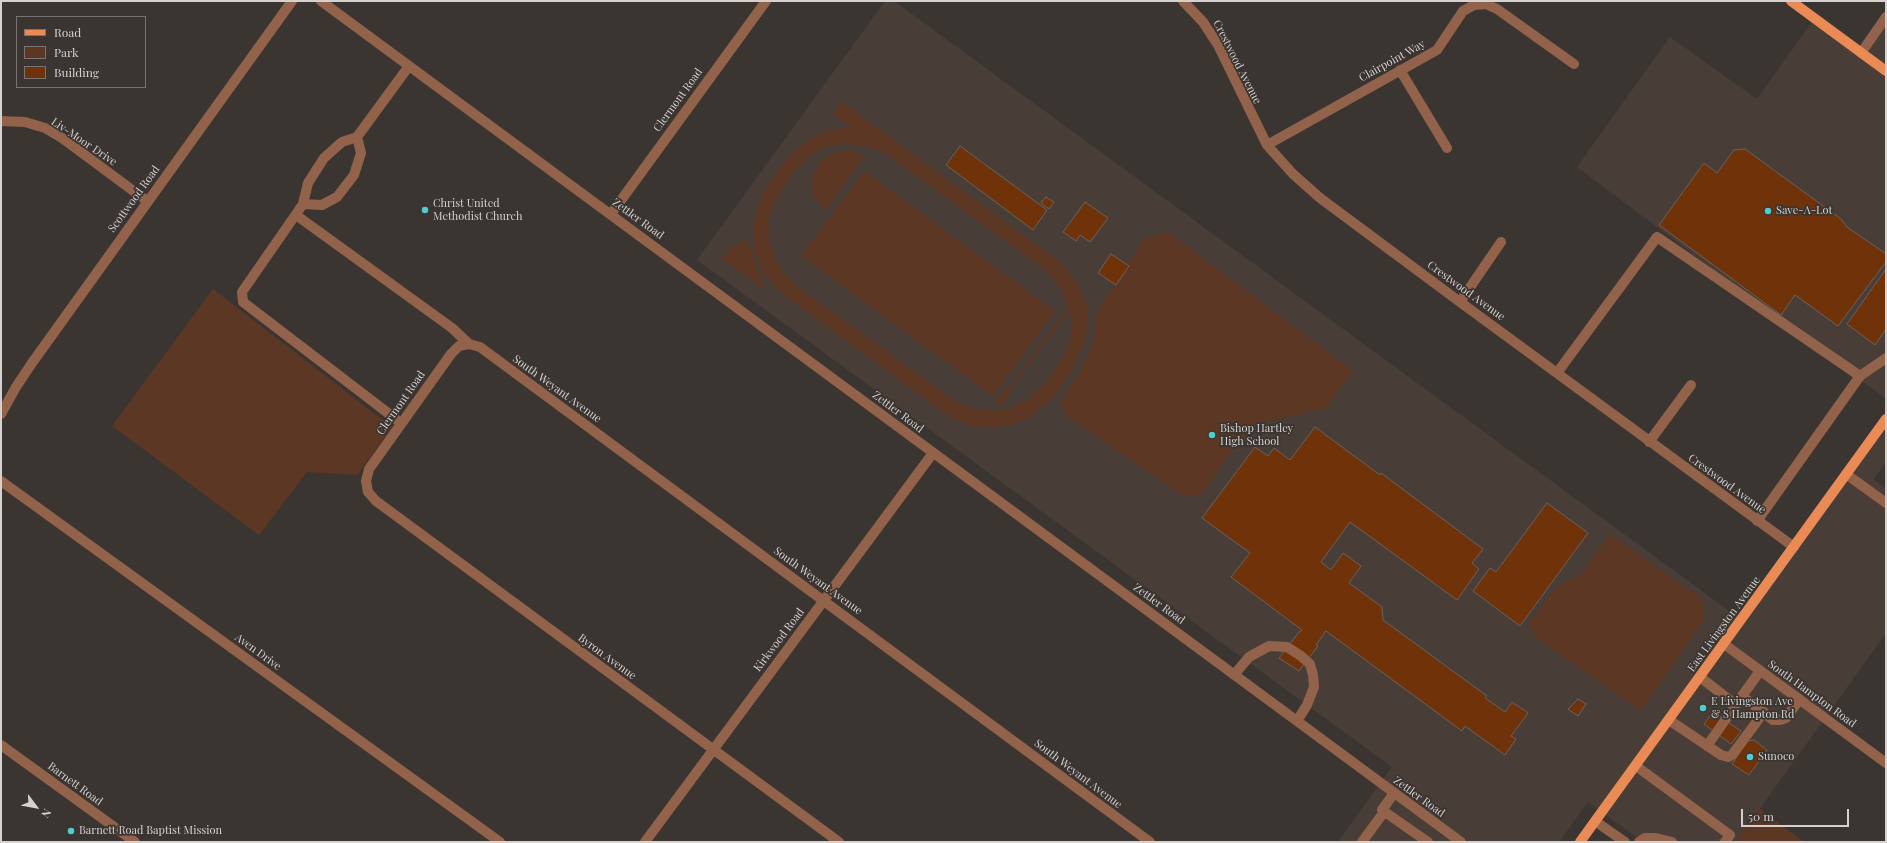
<!DOCTYPE html>
<style>
body{margin:0}
#map{position:relative;width:1887px;height:843px;overflow:hidden;background:#3b3532;font-family:"Playfair Display",serif}
canvas{display:block}
.frame{position:absolute;inset:0;border:2px solid #d5d1cf;pointer-events:none}
.legend{position:absolute;left:16px;top:16px;width:130px;height:72px;box-sizing:border-box;background:#3b3532;border:1px solid #797371;margin:0;padding:5px 7px;list-style:none;font-size:12px;color:#d5d1cf}
.legend li{display:flex;align-items:center;gap:8px;height:20px}
.legend b{width:20px;border:1px solid #797371}
.north{position:absolute;left:16px;top:787px;width:40px;height:40px;-webkit-text-stroke:3px #3b3532;paint-order:stroke;rotate:122deg;font-size:11px;font-weight:700;line-height:16px;text-align:center;color:#d5d1cf}
.north::after{content:'';display:block;margin:auto;width:14px;height:18px;background:#d5d1cf;clip-path:polygon(50% 0,100% 100%,50% 72%,0 100%)}
.scale{position:absolute;left:1741px;top:809px;width:108px;height:18px;box-sizing:border-box;border:2px solid #d5d1cf;border-top:0;padding-left:5px;font-size:12px;line-height:14px;white-space:nowrap;color:#d5d1cf;-webkit-text-stroke:3px #3b3532;paint-order:stroke}
</style>
<div id="map">
<canvas width="1887" height="843"></canvas>
<div class="frame"></div>
<ul class="legend">
<li><b style="height:5px;background:#ea8b56"></b>Road</li>
<li><b style="height:11px;background:#5c3723"></b>Park</li>
<li><b style="height:11px;background:#6f3209"></b>Building</li>
</ul>
<div class="north">N</div>
<div class="scale">50 m</div>
</div>
<script>
const ctx = document.querySelector('canvas').getContext('2d');
ctx.lineJoin = 'round';
function fillPath(path, color) {
  ctx.fillStyle = color;
  ctx.fill(path, 'evenodd');
}
function poly(rows) {
  const path = new Path2D();
  for (const r of rows) {
    path.moveTo(r[0], r[1]);
    for (let i = 2; i < r.length; i += 2) path.lineTo(r[i], r[i + 1]);
  }
  return path;
}
function stroke(path, color, width, dash) {
  ctx.strokeStyle = color;
  ctx.lineWidth = width;
  ctx.lineCap = dash ? 'butt' : 'round';
  ctx.setLineDash(dash || []);
  ctx.stroke(path);
}
function label(font, color, halo, rows, align = 'center') {
  ctx.font = font + ' "Playfair Display",serif';
  ctx.lineWidth = 3.5;
  ctx.setLineDash([]);
  ctx.textBaseline = 'middle';
  ctx.strokeStyle = halo;
  ctx.fillStyle = color;
  for (const [text, x, y, turn = 0] of rows) {
    ctx.save();
    ctx.translate(x, y);
    ctx.rotate((+turn || 0) * Math.PI / 180);
    ctx.textAlign = isNaN(turn) ? turn : align;
    if (halo) ctx.strokeText(text, 0, 0);
    ctx.fillText(text, 0, 0);
    ctx.restore();
  }
}
const built = poly([
 [885,1,894,1,1728,610,1743,617,1886,423,1886,463,1873,479,1886,489,1886,633,1736,842,1643,842,1588,802,1559,842,1338,842,1392,767,697,260],
 [1814,19,1864,54,1886,23,1886,399,1577,167,1670,37,1757,99]
]);
const green = poly([
 [842,102,1059,261,1073,276,1080,288,1087,309,1088,325,1083,346,1074,367,1058,391,1047,403,1028,418,1014,424,992,428,971,426,951,418,789,299,777,289,763,272,755,253,753,238,755,216,760,200,768,185,782,165,801,145,824,131,851,127,833,114],
 [842,144,867,146,885,153,1042,268,1054,279,1062,292,1068,306,1008,389,1006,387,995,402,1001,406,1012,391,1010,390,1069,310,1072,327,1071,336,1064,355,1050,377,1028,399,1012,408,992,411,972,408,955,401,798,287,783,272,774,257,769,237,768,220,776,200,792,174,810,156,825,147],
 [845,150,853,151,864,157,825,211,814,197,812,190,813,174,817,166,828,155],
 [864,171,1055,311,993,396,801,256],
 [1168,232,1353,371,1326,408,1258,424,1236,444,1202,494,1185,497,1065,415,1061,400,1081,370,1091,348,1095,330,1096,312,1131,260,1143,239],
 [747,240,761,278,765,284,760,288,755,282,721,258,731,247],
 [213,289,392,427,357,475,307,472,259,535,112,426],
 [1610,534,1702,599,1705,618,1641,711,1535,637,1529,623,1556,587,1581,574],
 [1759,808,1804,842,1736,842]
]);
const building = poly([
 [960,146,1047,210,1033,230,946,165,960,146],
 [1745,149,1841,219,1847,227,1886,254,1886,262,1838,326,1795,295,1781,315,1659,225,1704,163,1717,173,1734,150,1745,149],
 [1046,197,1054,202,1049,209,1041,203,1046,197],
 [1085,202,1108,218,1090,242,1080,235,1076,241,1063,232,1085,202],
 [1111,254,1129,266,1116,285,1098,273,1111,254],
 [1886,269,1886,329,1875,345,1847,324,1886,269],
 [1315,427,1380,475,1381,473,1483,549,1472,563,1479,569,1457,600,1350,522,1321,562,1331,570,1343,553,1361,566,1349,583,1382,607,1383,620,1487,696,1485,698,1505,712,1512,702,1528,713,1511,736,1516,739,1505,755,1465,726,1462,731,1326,631,1316,645,1318,646,1299,671,1279,658,1299,632,1300,632,1302,630,1231,577,1250,553,1202,518,1255,447,1268,456,1274,448,1290,460,1315,427],
 [1547,503,1588,533,1520,626,1473,591,1490,568,1496,572,1547,503],
 [1578,699,1586,704,1578,716,1568,709,1578,699],
 [1713,712,1741,731,1731,744,1704,724,1713,712],
 [1754,740,1767,750,1749,775,1732,764,1748,741,1754,740]
]);
const minor = poly([
 [321,1,1461,842],
 [1183,1,1203,22,1218,45,1267,145,1293,174,1320,198,1460,302,1794,547],
 [1861,53,1886,17],
 [1400,70,1447,148],
 [1,121,25,122,45,128,62,138,147,201],
 [357,137,361,153,354,175,337,197,322,205,303,204,308,183,324,158,342,142,357,137,409,66],
 [1267,145,1437,50,1463,11,1474,5,1486,4,1497,9,1574,64],
 [303,204,242,292,243,302,401,423],
 [611,214,766,1],
 [296,215,452,328,469,344],
 [1460,302,1501,242],
 [1557,373,1657,237,1860,376],
 [1,414,16,387,32,363,292,1],
 [1649,442,1691,385],
 [1846,474,1886,503],
 [1,481,500,842],
 [1757,521,1860,376,1886,358],
 [1724,644,1886,763],
 [1760,671,1742,696,1773,720,1780,720,1786,718,1799,700],
 [1234,675,1249,657,1269,646,1287,647,1301,656,1310,664,1313,675,1314,687,1307,705,1297,721],
 [1700,677,1736,705],
 [1669,720,1721,755,1728,757,1732,755,1764,712],
 [1,745,135,842],
 [1707,746,1742,696],
 [1636,766,1730,835,1725,842],
 [1394,793,1382,810,1428,842],
 [1595,821,1625,842],
 [645,842,933,453],
 [839,842,376,501,368,492,366,481,369,469,451,354,459,346,469,344,480,347,1150,842],
 [1362,842,1384,812],
 [1639,842,1645,838,1656,838,1672,842]
]);
const major = poly([
 [1791,1,1886,71],
 [1580,842,1886,419]
]);
const markers = [
 [425,210,4,"#51ccd1"],
 [1768,211,4,"#51ccd1"],
 [1212,435,4,"#51ccd1"],
 [1703,708,4,"#51ccd1"],
 [1750,757,4,"#51ccd1"],
 [71,831,4,"#51ccd1"]
];
const streetNames = [
 ["Clairpoint Way",1392,61,-29],
 ["Crestwood Avenue",1237,62,63],
 ["Clermont Road",678,100,-54],
 ["Liv-Moor Drive",84,142,34],
 ["Scottwood Road",134,199,-54],
 ["Zettler Road",638,219,36],
 ["Crestwood Avenue",1466,291,36],
 ["South Weyant Avenue",557,389,36],
 ["Clermont Road",401,403,-55],
 ["Zettler Road",898,412,37],
 ["Crestwood Avenue",1727,484,36],
 ["South Weyant Avenue",818,581,36],
 ["Zettler Road",1159,604,36],
 ["East Livingston Avenue",1724,624,-54],
 ["Kirkwood Road",779,640,-53],
 ["Aven Drive",258,652,36],
 ["Byron Avenue",607,657,36],
 ["South Hampton Road",1812,694,36],
 ["South Weyant Avenue",1078,774,37],
 ["Barnett Road",75,784,36],
 ["Zettler Road",1419,797,36]
];
const poiNames = [
 ["Christ United",433,204],
 ["Methodist Church",433,217],
 ["Save-A-Lot",1776,211],
 ["Bishop Hartley",1220,429],
 ["High School",1220,442],
 ["E Livingston Ave",1711,702],
 ["& S Hampton Rd",1711,715],
 ["Sunoco",1758,757],
 ["Barnett Road Baptist Mission",79,831]
];
fillPath(built, '#493d37');
fillPath(green, '#5c3723');
fillPath(building, '#6f3209');
stroke(building, '#69625f', 1);
stroke(minor, '#92634a', 10);
stroke(major, '#ea8b56', 10);
for (const [x, y, r, color] of markers) {
  const dot = new Path2D();
  dot.arc(x, y, r, 0, 2 * Math.PI);
  ctx.fillStyle = color;
  ctx.fill(dot);
  stroke(dot, '#3b3532', 1.5);
}
label('11px', '#d5d1cf', '#3b3532', streetNames);
label('11px', '#d5d1cf', '#3b3532', poiNames, 'left');
</script>
